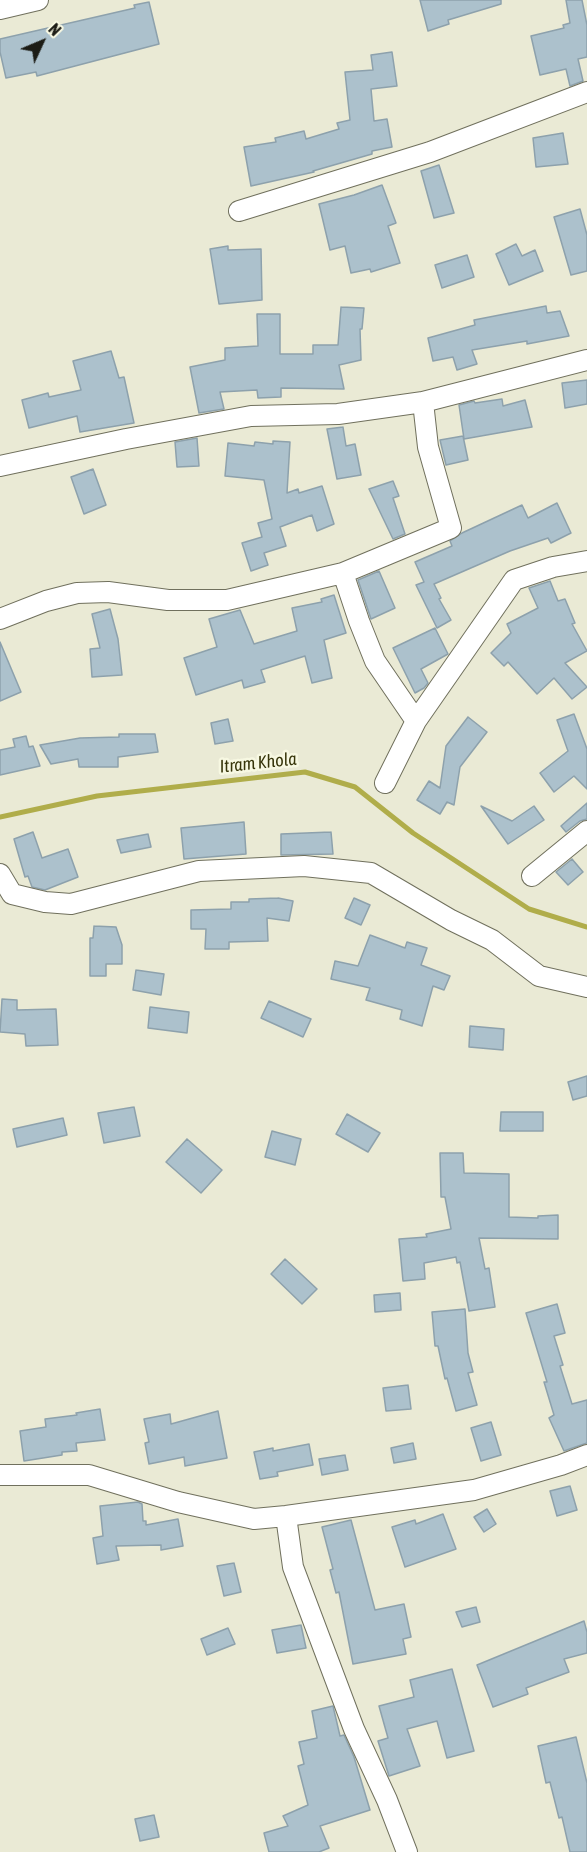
<!DOCTYPE html>
<style>
body{margin:0}
#map{position:relative;width:587px;height:1852px;overflow:hidden;background:#eaead5;font-family:"Asap Condensed",sans-serif}
canvas{display:block}
.north{position:absolute;left:12px;top:12px;width:60px;height:60px;-webkit-text-stroke:4px #f7f8e2;paint-order:stroke;rotate:46deg;font-size:16px;font-weight:700;line-height:24px;text-align:center;color:#1c1c15}
.north::after{content:'';display:block;margin:auto;width:21px;height:27px;background:#1c1c15;clip-path:polygon(50% 0,100% 100%,50% 72%,0 100%)}
</style>
<div id="map">
<canvas width="587" height="1852"></canvas>
<div class="north">N</div>
</div>
<script>
const ctx = document.querySelector('canvas').getContext('2d');
ctx.lineJoin = 'round';
function poly(rows) {
  const path = new Path2D();
  for (const r of rows) {
    path.moveTo(r[0], r[1]);
    for (let i = 2; i < r.length; i += 2) path.lineTo(r[i], r[i + 1]);
  }
  return path;
}
function stroke(path, color, width, dash) {
  ctx.strokeStyle = color;
  ctx.lineWidth = width;
  ctx.lineCap = dash ? 'butt' : 'round';
  ctx.setLineDash(dash || []);
  ctx.stroke(path);
}
function fillPath(path, color) {
  ctx.fillStyle = color;
  ctx.fill(path, 'evenodd');
}
function label(font, color, halo, rows, align = 'center') {
  ctx.font = font + ' "Asap Condensed",sans-serif';
  ctx.lineWidth = 5;
  ctx.setLineDash([]);
  ctx.textBaseline = 'middle';
  ctx.strokeStyle = halo;
  ctx.fillStyle = color;
  for (const [text, x, y, turn = 0] of rows) {
    ctx.save();
    ctx.translate(x, y);
    ctx.rotate((+turn || 0) * Math.PI / 180);
    ctx.textAlign = isNaN(turn) ? turn : align;
    if (halo) ctx.strokeText(text, 0, 0);
    ctx.fillText(text, 0, 0);
    ctx.restore();
  }
}
const stream = poly([
 [0,817,97,796,305,772,355,787,413,833,529,909,587,927]
]);
const building = poly([
 [420,0,501,0,501,4,448,20,449,24,428,31,420,0],
 [566,0,582,0,587,25,587,57,578,59,583,81,570,86,566,69,540,75,531,36,564,28,563,25,570,23,566,0],
 [149,2,159,44,37,76,36,72,6,78,0,52,0,39,135,8,134,5,149,2],
 [392,52,397,86,371,89,374,121,387,119,392,147,372,151,372,154,313,171,314,172,251,186,244,147,276,142,275,138,304,131,306,139,339,129,337,123,350,120,345,72,373,70,371,55,392,52],
 [563,133,568,164,536,167,533,138,563,133],
 [439,165,454,213,434,218,421,171,439,165],
 [382,185,396,223,388,226,400,263,371,272,370,269,351,273,345,246,330,250,319,204,354,195,382,185],
 [580,209,587,235,587,271,571,275,554,217,580,209],
 [516,244,522,256,535,250,543,271,509,285,496,254,516,244],
 [228,246,228,250,261,249,262,300,219,304,210,249,228,246],
 [467,255,474,277,442,288,435,265,467,255],
 [546,306,547,313,560,311,569,336,527,344,527,341,472,350,477,364,457,370,453,357,433,361,428,338,475,325,474,320,546,306],
 [341,307,364,308,362,329,360,329,361,360,339,365,344,389,281,388,281,397,258,398,257,390,220,392,224,409,199,413,190,367,225,360,225,348,258,346,257,314,280,314,280,354,313,354,313,345,338,345,341,307],
 [111,351,119,378,124,377,134,423,80,432,77,416,29,428,22,400,48,393,49,397,81,390,73,361,111,351],
 [587,380,587,404,565,408,562,383,587,380],
 [502,399,503,406,525,400,532,427,464,439,459,405,474,401,475,403,502,399],
 [343,427,346,446,355,444,361,475,337,479,327,429,343,427],
 [463,436,468,460,446,465,440,440,463,436],
 [197,438,199,466,177,467,175,442,197,438],
 [273,441,290,442,287,493,298,489,299,493,322,486,334,524,317,531,312,515,280,527,286,546,264,553,268,565,251,571,242,543,262,537,258,523,272,519,264,480,225,476,228,443,254,446,255,442,273,444,273,441],
 [93,469,106,505,84,514,71,477,93,469],
 [393,481,399,496,393,498,405,534,393,539,369,489,393,481],
 [557,503,571,533,551,543,548,538,510,551,434,584,441,598,439,599,451,620,437,628,416,585,424,582,415,562,452,546,450,541,462,533,522,505,528,518,557,503],
 [379,571,395,608,371,619,358,580,379,571],
 [550,581,558,601,565,599,575,623,572,624,587,651,565,663,587,687,572,699,554,678,537,694,508,662,504,666,491,653,511,633,507,624,538,608,529,588,550,581],
 [334,595,346,633,324,640,332,678,312,683,305,656,261,670,265,682,244,688,242,680,196,695,184,658,217,647,209,619,240,610,254,644,297,631,292,608,322,602,321,599,334,595],
 [110,609,118,639,122,675,92,677,90,649,100,648,92,614,110,609],
 [435,628,448,654,421,669,428,683,424,688,415,693,393,648,435,628],
 [0,642,21,692,0,701,0,642],
 [574,714,587,749,587,789,574,776,554,792,540,773,568,751,557,720,574,714],
 [468,717,487,732,460,767,454,805,447,802,440,814,417,800,429,781,440,788,446,746,468,717],
 [228,719,233,741,215,744,211,723,228,719],
 [119,734,155,734,158,752,118,757,118,767,79,767,78,759,51,764,40,745,80,738,119,737,119,734],
 [26,736,29,747,33,746,40,766,0,775,0,750,15,747,13,739,26,736],
 [587,803,587,819,580,821,566,832,561,826,587,803],
 [481,806,512,821,534,806,544,820,508,844,481,806],
 [244,822,246,854,184,859,181,828,244,822],
 [33,832,42,858,68,849,78,877,45,890,32,887,28,876,25,877,14,839,33,832],
 [331,832,333,854,281,855,281,834,331,832],
 [148,834,151,847,121,853,117,840,148,834],
 [572,859,583,872,568,885,556,872,572,859],
 [278,898,293,901,289,921,267,918,268,941,229,942,229,949,205,949,206,929,191,929,191,910,231,909,231,902,249,902,249,899,278,898],
 [354,898,370,905,361,925,345,918,354,898],
 [94,926,116,927,122,945,122,964,106,964,106,976,90,976,90,938,93,938,94,926],
 [370,935,405,948,407,942,427,948,421,965,450,976,444,990,433,986,422,1026,400,1019,402,1010,366,1000,370,988,331,979,335,961,358,966,370,935],
 [136,970,164,974,161,995,133,990,136,970],
 [2,999,17,1000,17,1010,56,1009,58,1045,26,1046,25,1034,0,1032,2,999],
 [269,1001,311,1019,303,1037,261,1018,269,1001],
 [150,1007,189,1012,187,1033,148,1028,150,1007],
 [470,1026,504,1029,503,1050,469,1047,470,1026],
 [587,1076,587,1096,573,1100,568,1082,587,1076],
 [134,1107,140,1136,104,1143,98,1113,134,1107],
 [501,1112,543,1112,543,1131,500,1131,501,1112],
 [347,1114,380,1133,368,1152,336,1134,347,1114],
 [63,1118,67,1135,17,1147,13,1129,63,1118],
 [272,1131,301,1139,295,1165,265,1157,272,1131],
 [187,1139,222,1170,201,1193,166,1162,187,1139],
 [440,1153,463,1153,464,1173,509,1174,509,1217,538,1218,538,1216,558,1215,558,1239,479,1238,485,1269,489,1268,495,1307,469,1311,460,1262,457,1263,456,1257,424,1263,425,1279,403,1281,399,1239,427,1237,426,1234,451,1229,445,1197,441,1197,440,1153],
 [285,1259,317,1289,302,1304,271,1274,285,1259],
 [400,1293,401,1310,375,1312,374,1295,400,1293],
 [557,1304,565,1333,554,1336,563,1365,560,1366,572,1404,587,1400,587,1443,564,1451,549,1418,554,1415,544,1382,547,1382,526,1313,557,1304],
 [465,1309,468,1353,473,1372,468,1373,477,1405,456,1411,447,1378,445,1379,438,1346,435,1346,432,1312,465,1309],
 [408,1385,411,1409,386,1411,383,1388,408,1385],
 [100,1409,105,1440,76,1443,77,1451,62,1452,62,1455,24,1461,20,1431,46,1427,45,1419,77,1415,76,1413,100,1409],
 [218,1411,227,1458,185,1466,184,1457,149,1464,145,1443,149,1442,144,1419,170,1414,171,1424,218,1411],
 [491,1422,501,1455,481,1461,471,1428,491,1422],
 [413,1443,416,1459,394,1463,391,1448,413,1443],
 [309,1444,313,1465,277,1472,278,1476,260,1479,254,1452,273,1448,273,1451,309,1444],
 [345,1455,348,1470,322,1475,319,1459,345,1455],
 [570,1486,577,1510,557,1516,550,1491,570,1486],
 [138,1502,142,1504,143,1521,146,1521,146,1525,178,1519,183,1546,161,1550,161,1545,116,1546,119,1560,97,1564,93,1538,103,1536,100,1506,138,1502],
 [487,1509,496,1524,484,1532,474,1517,487,1509],
 [443,1514,456,1549,405,1567,392,1527,415,1520,416,1524,443,1514],
 [351,1520,375,1610,404,1604,411,1637,403,1639,406,1654,353,1664,339,1592,336,1593,330,1570,333,1569,322,1527,351,1520],
 [234,1563,241,1592,224,1596,217,1566,234,1563],
 [476,1607,480,1622,462,1627,456,1612,476,1607],
 [584,1621,587,1632,587,1653,564,1659,569,1672,526,1688,528,1694,493,1707,477,1665,584,1621],
 [301,1625,306,1648,277,1653,272,1630,301,1625],
 [228,1628,235,1644,207,1655,201,1639,228,1628],
 [452,1669,474,1751,447,1758,437,1721,407,1729,420,1766,389,1776,378,1741,388,1738,379,1706,414,1697,410,1680,452,1669],
 [333,1706,340,1736,344,1735,354,1757,370,1810,320,1826,329,1848,319,1852,269,1852,264,1833,288,1826,283,1816,308,1805,298,1766,304,1764,299,1742,317,1738,312,1711,333,1706],
 [576,1737,587,1783,587,1852,570,1852,562,1817,559,1818,550,1782,546,1783,538,1746,576,1737],
 [154,1815,159,1837,140,1841,135,1819,154,1815]
]);
const minor = poly([
 [0,9,38,0],
 [239,211,430,152,587,92],
 [0,466,126,439,251,416,338,414,423,402,587,360],
 [343,573,359,621,375,661,416,721],
 [0,619,46,601,77,593,108,592,168,600,227,600,343,573,451,528,428,447,423,402],
 [385,783,416,721,514,580,553,567,587,561],
 [0,874,12,894,45,902,71,904,199,871,304,866,371,873,451,920,492,940,539,976,587,987],
 [532,876,587,831],
 [0,1475,89,1475,178,1502,254,1519,286,1516,474,1490,561,1465,587,1455],
 [286,1516,293,1567,354,1729,387,1800,407,1852]
]);
const waterNames = [
 ["Itram Khola",258,763,-6]
];
stroke(stream, '#b0ad4a', 5);
fillPath(building, '#acc1cc');
stroke(building, '#8da1ac', 1.5);
stroke(minor, '#70705d', 22);
stroke(minor, '#fff', 20);
label('italic 18px', '#363409', '#f7f8e2', waterNames);
</script>
